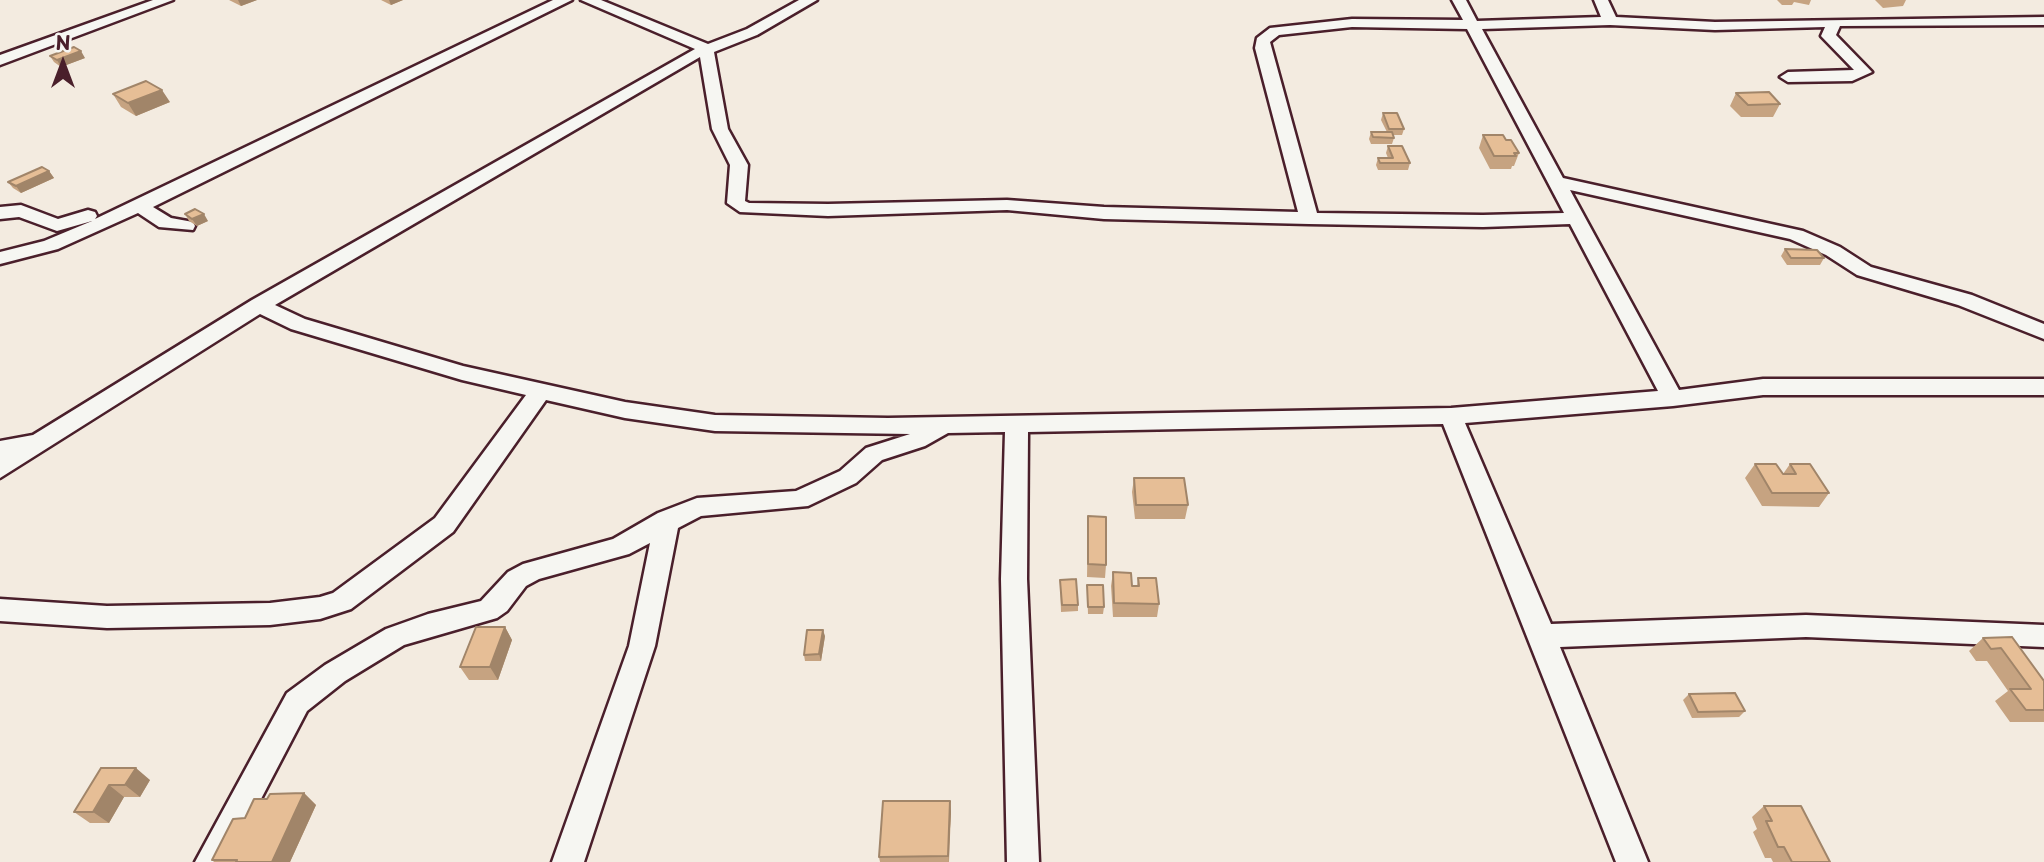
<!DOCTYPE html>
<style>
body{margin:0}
#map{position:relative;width:2044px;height:862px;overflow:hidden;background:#f3ebe0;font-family:"Playpen Sans",sans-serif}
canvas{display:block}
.north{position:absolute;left:28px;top:28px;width:70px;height:70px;-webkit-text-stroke:5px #f6f6f2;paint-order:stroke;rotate:0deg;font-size:19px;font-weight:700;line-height:28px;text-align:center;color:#4a1f2b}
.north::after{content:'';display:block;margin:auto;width:24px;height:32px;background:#4a1f2b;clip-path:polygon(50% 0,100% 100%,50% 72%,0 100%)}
</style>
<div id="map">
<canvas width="2044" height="862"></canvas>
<div class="north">N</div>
</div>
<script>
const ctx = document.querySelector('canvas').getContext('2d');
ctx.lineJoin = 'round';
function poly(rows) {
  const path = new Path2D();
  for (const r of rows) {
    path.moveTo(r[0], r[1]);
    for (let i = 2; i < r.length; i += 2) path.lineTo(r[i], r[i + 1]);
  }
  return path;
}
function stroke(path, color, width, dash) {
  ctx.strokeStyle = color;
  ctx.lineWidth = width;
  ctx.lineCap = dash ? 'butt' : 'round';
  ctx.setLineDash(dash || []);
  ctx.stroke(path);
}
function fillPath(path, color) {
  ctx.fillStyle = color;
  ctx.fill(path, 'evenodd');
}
const minor = poly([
 [153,0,173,0,0,65,0,55,153,0],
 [553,0,572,0,153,207,171,218,193,222,195,226,193,230,159,227,138,213,58,249,0,264,0,252,44,241,92,221,57,231,19,217,0,219,0,207,21,205,58,219,88,210,95,212,97,216,95,219,553,0],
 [581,0,601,0,708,44,747,29,799,0,817,0,757,35,714,52,728,129,748,165,745,201,749,203,828,204,1007,200,1104,207,1298,212,1255,48,1257,38,1270,28,1352,19,1463,20,1452,0,1466,0,1477,21,1601,17,1594,0,1608,0,1616,17,1715,22,2044,17,2044,25,1840,26,1836,35,1872,72,1852,81,1788,82,1780,77,1788,72,1854,70,1821,36,1825,27,1715,30,1610,25,1482,29,1563,178,1803,231,1840,247,1871,267,1972,295,2044,324,2044,339,1958,305,1857,275,1826,255,1790,239,1570,190,1679,390,1763,379,2044,379,2044,395,1763,395,1673,406,1465,423,1551,624,1806,615,2044,625,2044,647,1806,637,1560,647,1648,862,1616,862,1443,424,1028,432,1027,579,1039,862,1007,862,1001,579,1005,432,948,433,925,446,882,460,856,483,808,506,701,516,678,528,655,646,584,862,552,862,629,646,650,543,629,554,539,579,526,586,507,611,497,618,404,645,345,681,307,711,228,862,195,862,287,693,325,665,386,629,428,614,481,601,508,572,523,564,613,539,658,513,697,498,796,491,840,471,866,448,910,434,715,431,625,418,546,400,453,532,351,609,320,619,270,625,107,628,0,621,0,599,107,606,270,603,320,597,333,593,435,518,526,395,462,380,291,329,260,314,0,478,0,441,33,435,252,300,695,49,581,0],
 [1352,27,1467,29,1564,213,1483,215,1317,213,1270,42,1279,35,1352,27],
 [700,57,712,129,730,165,727,203,740,212,828,216,1007,210,1104,219,1309,224,1483,227,1570,224,1658,391,1451,408,888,418,715,415,625,402,463,366,305,319,275,305,700,57]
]);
const wall = poly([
 [229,0,257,0,241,6],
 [381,0,403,0,391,5],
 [1777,0,1811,0,1809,5,1794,2,1792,5,1782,5],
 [1875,0,1906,0,1903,6,1883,8],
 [50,56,85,58,61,67,54,62],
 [1736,93,1780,104,1773,117,1741,117,1730,106],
 [113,94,170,102,136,116,121,107],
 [1383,113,1404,129,1402,135,1393,135,1394,138,1392,144,1371,144,1369,139,1371,132,1387,132,1381,120],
 [1483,135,1506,140,1519,153,1514,166,1512,166,1511,169,1490,169,1479,148],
 [1388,146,1410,163,1408,170,1378,170,1376,165,1378,158,1388,158,1386,153],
 [49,171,54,178,21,193,13,188,8,182],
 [185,214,208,221,197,226,189,221],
 [1785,249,1824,258,1820,265,1787,265,1781,256],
 [1755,464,1783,474,1790,464,1829,493,1819,507,1762,506,1745,478],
 [1134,478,1188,505,1185,519,1135,519,1132,492],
 [1088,516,1106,565,1105,578,1087,577],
 [1113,572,1132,586,1137,586,1138,578,1159,604,1157,617,1113,617,1111,586],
 [1060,580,1078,605,1078,611,1061,612],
 [1087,585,1104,607,1103,614,1088,614],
 [505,627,512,640,498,680,469,680,460,667],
 [825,636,821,661,805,661,804,655],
 [2012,637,2044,681,2044,722,2010,722,1995,701,2008,691,1987,661,1976,661,1969,651,1983,638],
 [1689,694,1745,711,1739,717,1692,718,1683,700],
 [101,768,150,780,140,797,124,797,109,823,90,823,74,812],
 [304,793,316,805,290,862,214,862,212,860,245,818,267,799],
 [950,801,951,812,949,862,880,862,879,857],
 [1764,806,1830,862,1773,862,1771,858,1765,858,1753,832,1757,829,1752,817]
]);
const shadedWall = poly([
 [238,0,257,0,241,6],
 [389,0,403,0,391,5],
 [81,51,85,58,61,67,57,60],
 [162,90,170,102,136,116,128,103],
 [49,171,54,178,21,193,16,186],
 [204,214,208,221,197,226,192,219],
 [505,627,512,640,498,680,490,667],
 [823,630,825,636,821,661,819,654],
 [136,768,150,780,140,797,125,785],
 [109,785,124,797,109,823,93,812],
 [304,793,316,805,290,862,272,862],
 [950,801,951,812,948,862,948,856]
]);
const building = poly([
 [74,47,81,51,57,60,50,56,74,47],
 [146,81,162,90,128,103,113,94,146,81],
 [1769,92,1780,104,1748,105,1736,93,1769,92],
 [1383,113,1397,113,1404,129,1389,129,1383,113],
 [1371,132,1392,132,1394,138,1373,137,1371,132],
 [1483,135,1503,135,1506,140,1511,140,1519,153,1514,153,1516,156,1494,156,1483,135],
 [1388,146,1402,146,1410,163,1380,163,1378,158,1393,158,1388,146],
 [42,167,49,171,16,186,8,182,42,167],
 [195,209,204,214,192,219,185,214,195,209],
 [1785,249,1817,250,1824,258,1791,258,1785,249],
 [1755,464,1776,464,1783,474,1796,474,1790,464,1810,464,1829,493,1772,493,1755,464],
 [1134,478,1184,478,1188,505,1136,505,1134,478],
 [1088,516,1106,517,1106,565,1088,564,1088,516],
 [1113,572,1131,573,1132,586,1139,586,1138,578,1156,578,1159,604,1114,603,1113,572],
 [1076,579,1078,605,1062,605,1060,580,1076,579],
 [1087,585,1103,585,1104,607,1088,607,1087,585],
 [476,627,505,627,490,667,460,667,476,627],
 [807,630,823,630,819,654,804,655,807,630],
 [2012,637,2044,681,2044,710,2026,710,2010,689,2031,689,2001,648,1991,649,1983,638,2012,637],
 [1735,693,1745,711,1698,712,1689,694,1735,693],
 [101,768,136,768,125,785,109,785,93,812,74,812,101,768],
 [304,793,272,862,236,862,237,860,212,860,233,819,245,818,254,799,267,799,270,794,304,793],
 [883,801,950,801,948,856,879,857,883,801],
 [1764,806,1801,806,1830,862,1792,862,1784,847,1778,847,1766,821,1772,821,1764,806]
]);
stroke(minor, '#4a1f2b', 5);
fillPath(minor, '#f6f6f2');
fillPath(wall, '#c6a381');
fillPath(shadedWall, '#a18569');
fillPath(building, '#e6be96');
stroke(building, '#a18569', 2);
</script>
